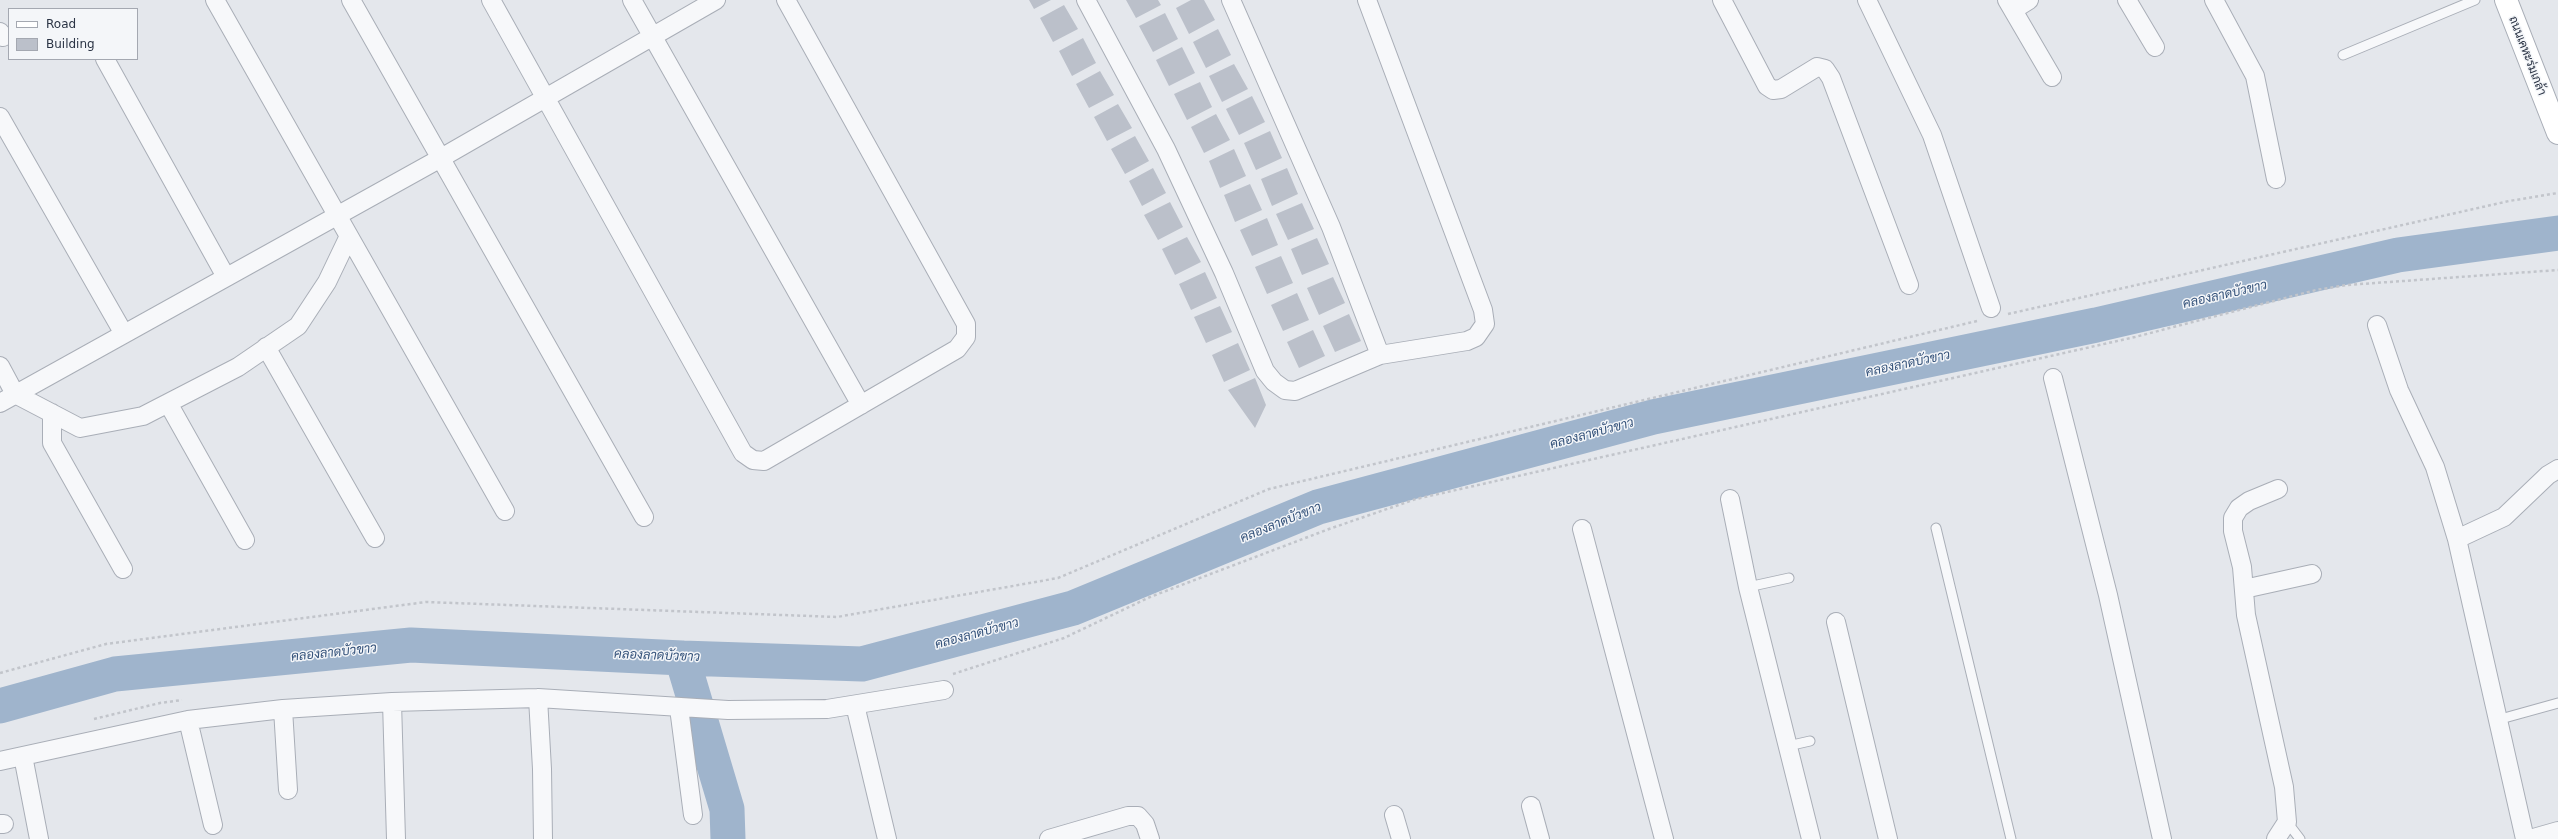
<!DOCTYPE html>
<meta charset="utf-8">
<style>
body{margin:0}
#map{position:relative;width:2558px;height:839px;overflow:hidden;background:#e4e7ec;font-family:"DejaVu Sans",sans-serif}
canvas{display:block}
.legend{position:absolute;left:8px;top:8px;width:130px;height:52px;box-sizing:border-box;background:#f4f6f9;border:1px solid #a4a8b1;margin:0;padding:5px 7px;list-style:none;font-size:12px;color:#2b3445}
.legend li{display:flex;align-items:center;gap:8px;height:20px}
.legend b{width:20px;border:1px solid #a4a8b1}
</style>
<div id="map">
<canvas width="2558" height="839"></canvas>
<ul class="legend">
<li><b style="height:5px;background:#fff"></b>Road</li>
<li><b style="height:11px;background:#bbc0ca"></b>Building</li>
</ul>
</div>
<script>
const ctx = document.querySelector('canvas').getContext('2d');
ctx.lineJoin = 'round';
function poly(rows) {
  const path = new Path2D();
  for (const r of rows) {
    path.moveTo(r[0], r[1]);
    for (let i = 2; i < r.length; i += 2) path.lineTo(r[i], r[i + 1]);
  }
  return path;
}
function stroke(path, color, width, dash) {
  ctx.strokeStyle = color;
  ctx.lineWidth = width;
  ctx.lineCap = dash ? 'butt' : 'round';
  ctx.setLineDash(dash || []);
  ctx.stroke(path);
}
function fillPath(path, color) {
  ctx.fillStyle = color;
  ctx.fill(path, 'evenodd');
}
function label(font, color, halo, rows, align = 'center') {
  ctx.font = font + ' "DejaVu Sans",Sarabun,sans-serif';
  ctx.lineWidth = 3;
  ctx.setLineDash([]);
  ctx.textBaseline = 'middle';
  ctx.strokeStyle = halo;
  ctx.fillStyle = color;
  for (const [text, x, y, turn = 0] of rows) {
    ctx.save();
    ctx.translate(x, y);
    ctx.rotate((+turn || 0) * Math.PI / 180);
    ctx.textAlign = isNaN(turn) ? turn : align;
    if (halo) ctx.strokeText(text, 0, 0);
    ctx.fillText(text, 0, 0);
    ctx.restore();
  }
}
const river = poly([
 [682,658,727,809,728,839],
 [0,706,115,674,411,645,682,658,862,664,1073,608,1318,507,1653,417,2096,325,2398,255,2558,233]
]);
const building = poly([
 [1029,0,1051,0,1034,9],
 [1126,0,1158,0,1161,5,1136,18],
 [1191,0,1204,0,1215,20,1189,34,1176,8],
 [1064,5,1078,29,1053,42,1040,18],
 [1165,13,1178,39,1153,52,1139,26],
 [1218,29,1231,55,1206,68,1193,42],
 [1083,38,1096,63,1072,76,1059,51],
 [1182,47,1195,73,1169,86,1156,60],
 [1234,64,1248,89,1222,102,1209,76],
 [1100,71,1114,95,1089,108,1076,84],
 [1200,82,1212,107,1187,120,1174,94],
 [1252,96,1265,122,1239,135,1226,109],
 [1118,104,1132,128,1107,141,1094,117],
 [1216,114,1230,140,1204,153,1191,127],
 [1270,131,1282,158,1256,170,1244,143],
 [1135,136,1149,161,1125,174,1111,149],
 [1234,149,1246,176,1220,188,1209,161],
 [1153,168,1166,193,1142,206,1129,181],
 [1287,168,1298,194,1272,206,1261,179],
 [1250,184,1262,210,1235,222,1224,195],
 [1170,202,1183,227,1158,240,1144,215],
 [1302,203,1314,229,1288,240,1276,214],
 [1267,218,1278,245,1252,256,1240,230],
 [1187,237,1201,262,1175,275,1162,249],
 [1317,238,1329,264,1302,275,1291,249],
 [1281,256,1293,283,1267,294,1255,267],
 [1205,272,1217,298,1191,310,1179,284],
 [1333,277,1345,303,1319,315,1307,288],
 [1297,293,1309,320,1283,331,1271,305],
 [1220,306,1232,332,1206,343,1194,317],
 [1349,314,1361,341,1335,352,1323,326],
 [1313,330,1325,356,1299,368,1287,342],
 [1238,343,1250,370,1224,382,1212,355],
 [1255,378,1266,405,1255,428,1228,390]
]);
const path = poly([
 [2008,314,2509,201,2558,193],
 [0,673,106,644,426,602,837,617,1058,578,1269,489,1977,321],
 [953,674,1064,638,1150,597,1329,529,1416,499,2135,337,2316,290,2347,285,2558,270],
 [94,719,160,703,182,700]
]);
const lane = poly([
 [2343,55,2475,0],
 [1936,528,2011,839],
 [1748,587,1789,578],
 [2497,720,2558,703],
 [1788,746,1810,741],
 [2287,822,2300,839]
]);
const street = poly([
 [215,0,505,511],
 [351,0,644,517],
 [491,0,743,453,753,460,764,461,957,349,966,337,966,324,786,0],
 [632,0,861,405],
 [1086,0,1166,149,1224,273,1265,371,1274,382,1285,390,1295,391,1380,355,1467,341,1476,337,1485,324,1483,310,1367,0],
 [1231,0,1331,227,1380,355],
 [1722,0,1767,86,1773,90,1781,89,1817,67,1825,69,1831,78,1909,285],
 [1867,0,1932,135,1991,308],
 [2007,0,2052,77],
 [2127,0,2155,47],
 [2214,0,2255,76,2276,179],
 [2013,10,2029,0],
 [0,32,3,37],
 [105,59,226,277],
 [0,117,124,334],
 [2377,325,2399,390,2435,467,2457,539,2525,839],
 [266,347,375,538],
 [0,366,15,394,80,428,143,416,238,367,298,326,327,282,349,236],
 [2053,378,2108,595,2162,839],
 [0,403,441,158,716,0],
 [168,403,245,540],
 [52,413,52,443,123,569],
 [1730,499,1748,587,1811,839],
 [1582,529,1664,839],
 [2457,539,2504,517,2548,475,2558,469],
 [2244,589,2312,574],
 [1836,622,1888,839],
 [538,698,542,769,543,839],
 [392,702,396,839],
 [855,705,887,839],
 [679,708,693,815],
 [283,709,288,790],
 [188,720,213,825],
 [23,756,39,839],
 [0,761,188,720,283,709,392,702,538,698,728,710,827,709,944,690],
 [1531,806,1540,839],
 [1394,815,1401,839],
 [0,824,4,824],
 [1049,839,1128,816,1138,816,1145,824,1150,839],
 [2276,839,2287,822,2284,787,2246,615,2242,567,2233,531,2233,518,2239,508,2249,501,2278,489],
 [2530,839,2558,831]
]);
const secondary = poly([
 [2506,0,2558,133]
]);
const streetNames = [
 ["ถนนเคหะร่มเกล้า",2527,56,69]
];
const waterNames = [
 ["คลองลาดบัวขาว",2225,295,-13],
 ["คลองลาดบัวขาว",1908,364,-12],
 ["คลองลาดบัวขาว",1592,434,-15],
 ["คลองลาดบัวขาว",1281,523,-22],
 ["คลองลาดบัวขาว",977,634,-15],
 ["คลองลาดบัวขาว",334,653,-6],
 ["คลองลาดบัวขาว",657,656,2]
];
stroke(river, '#9fb4cc', 35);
fillPath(building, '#bbc0ca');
stroke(lane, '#a9aeb7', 11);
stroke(street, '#a9aeb7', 20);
stroke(secondary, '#a9aeb7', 24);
stroke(path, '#c2c5cb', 2.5, [3, 3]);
stroke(lane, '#f7f8fa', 9);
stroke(street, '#f7f8fa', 18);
stroke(secondary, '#fff', 22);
label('12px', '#2b3445', '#f4f6f9', streetNames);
label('italic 13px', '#34527a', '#f4f6f9', waterNames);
</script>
